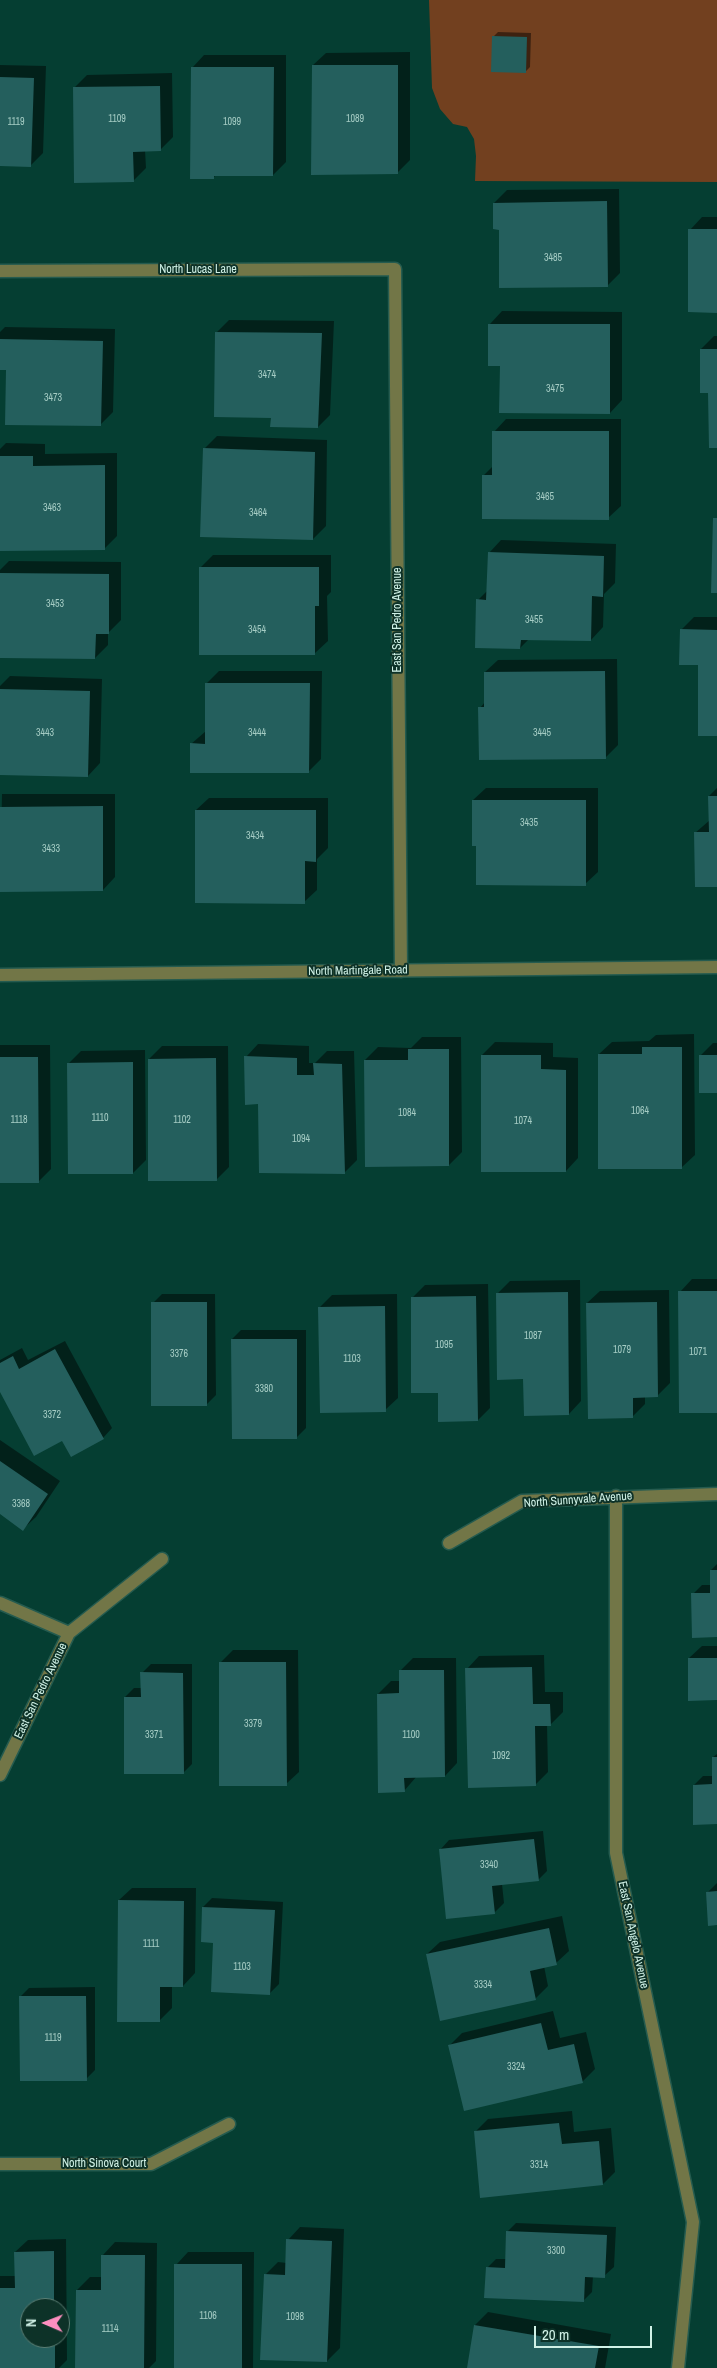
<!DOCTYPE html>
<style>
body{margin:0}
#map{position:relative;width:717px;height:2368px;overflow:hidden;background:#053e32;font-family:"Archivo Narrow",sans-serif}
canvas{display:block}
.north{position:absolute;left:20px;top:2298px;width:50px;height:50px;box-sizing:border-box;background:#0d3228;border:1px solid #5b7e74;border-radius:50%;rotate:271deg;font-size:14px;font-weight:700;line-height:20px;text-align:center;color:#d0f1e6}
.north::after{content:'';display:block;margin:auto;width:18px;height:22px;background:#fd8ebf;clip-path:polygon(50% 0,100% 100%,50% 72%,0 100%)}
.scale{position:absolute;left:534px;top:2326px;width:118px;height:22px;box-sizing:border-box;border:2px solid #d0f1e6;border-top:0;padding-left:6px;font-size:15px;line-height:18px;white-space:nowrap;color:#d0f1e6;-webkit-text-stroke:4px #0d3228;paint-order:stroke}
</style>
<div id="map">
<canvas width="717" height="2368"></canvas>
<div class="north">N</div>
<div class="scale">20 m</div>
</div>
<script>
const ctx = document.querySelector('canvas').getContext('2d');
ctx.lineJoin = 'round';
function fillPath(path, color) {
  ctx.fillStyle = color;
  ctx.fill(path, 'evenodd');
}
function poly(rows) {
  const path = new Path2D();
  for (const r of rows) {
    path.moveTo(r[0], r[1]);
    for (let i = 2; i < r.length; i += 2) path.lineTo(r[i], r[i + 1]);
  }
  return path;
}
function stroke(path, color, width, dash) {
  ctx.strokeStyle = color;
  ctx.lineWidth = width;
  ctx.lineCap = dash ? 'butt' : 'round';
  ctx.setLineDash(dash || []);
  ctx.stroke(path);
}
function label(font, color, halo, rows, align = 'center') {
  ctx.font = font + ' "Archivo Narrow",sans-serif';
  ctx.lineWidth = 4;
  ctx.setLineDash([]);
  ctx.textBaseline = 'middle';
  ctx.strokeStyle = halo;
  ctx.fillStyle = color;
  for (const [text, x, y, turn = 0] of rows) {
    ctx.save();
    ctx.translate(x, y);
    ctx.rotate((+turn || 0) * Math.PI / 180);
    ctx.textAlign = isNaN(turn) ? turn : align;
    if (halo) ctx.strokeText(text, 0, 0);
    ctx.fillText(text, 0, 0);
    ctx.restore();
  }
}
const green = poly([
 [429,0,717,0,717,182,475,181,476,156,474,139,467,127,453,124,440,109,432,88]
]);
const shadow = poly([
 [498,32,531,33,530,67,525,72,493,37],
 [410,52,410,160,397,173,313,65,326,53],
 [204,55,286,55,286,162,273,175,216,175,214,177,192,68],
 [0,65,46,66,43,153,30,166,0,165],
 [172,73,173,137,160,150,145,150,146,168,133,181,75,87,87,75],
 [619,189,620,273,607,286,500,228,494,203,507,190],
 [702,217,717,217,717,311,690,230],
 [502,311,622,312,622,400,610,413,501,365,490,324],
 [229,320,334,321,330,415,318,427,272,417,216,333],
 [5,327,115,329,113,412,100,425,7,369,0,369,0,332],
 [714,336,717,336,717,447,701,349],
 [506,419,621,419,621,506,608,518,483,476,493,466,494,432],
 [217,436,327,440,326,526,313,539,204,449],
 [6,443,45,444,45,454,117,453,117,536,105,548,0,549,0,449],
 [501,540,616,544,615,583,604,594,603,627,591,640,529,639,520,648,478,600,488,590,489,553],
 [213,555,331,555,331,592,327,596,328,641,315,653,200,568],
 [9,561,121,562,121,620,108,633,108,645,95,658,0,657,0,570],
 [694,617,717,617,717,735,700,663,681,630],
 [617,659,618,745,605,758,480,708,485,702,485,672,498,660],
 [219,671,322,671,321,759,308,772,191,744,206,731,206,684],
 [10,676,102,679,100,763,88,776,0,773,0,686],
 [486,788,598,788,598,872,585,884,477,845,473,800],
 [717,788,717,885,695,833,710,820,709,796],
 [2,794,115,794,115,877,103,890,0,890],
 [209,798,328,798,328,848,317,859,317,890,304,902,196,810],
 [694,1034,695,1155,682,1167,599,1054,612,1042,649,1041,656,1035],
 [422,1037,461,1037,462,1152,449,1165,365,1060,378,1047,411,1048],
 [495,1042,553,1043,553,1057,578,1058,578,1158,566,1171,482,1055],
 [713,1043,717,1043,717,1092,700,1056],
 [258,1044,309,1046,309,1063,315,1063,327,1051,354,1051,357,1160,344,1173,259,1103,246,1057],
 [0,1045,50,1045,51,1169,38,1182,0,1182],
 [162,1046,228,1046,229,1167,216,1180,149,1059],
 [145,1050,146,1160,133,1173,69,1063,81,1051],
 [692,1279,717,1279,717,1411,680,1292],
 [580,1280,581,1401,569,1414,525,1378,497,1294,510,1281],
 [488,1284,490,1408,478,1420,440,1392,412,1298,425,1285],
 [669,1290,670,1383,657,1396,645,1396,645,1404,632,1417,587,1303,600,1291],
 [162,1294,215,1294,216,1395,206,1405,153,1303],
 [397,1294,398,1398,385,1410,320,1307,332,1295],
 [241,1330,306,1330,306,1428,297,1437,232,1339],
 [65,1341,112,1428,103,1438,63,1439,0,1389,0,1360,22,1348,28,1360],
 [0,1440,60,1481,36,1517,23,1529,0,1513],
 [717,1564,717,1636,693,1594,702,1585,711,1585,711,1570],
 [702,1646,717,1646,717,1699,689,1658],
 [233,1650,298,1650,299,1772,286,1784,220,1663],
 [544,1655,545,1692,563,1692,563,1712,551,1724,547,1724,548,1772,535,1785,467,1669,479,1656],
 [413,1658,456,1658,457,1763,445,1776,417,1776,404,1791,378,1694,391,1681,400,1681,400,1671],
 [151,1664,192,1664,192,1764,183,1773,125,1697,134,1688,142,1688,142,1673],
 [717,1754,717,1823,694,1785,703,1776,713,1776,713,1757],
 [543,1831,547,1871,538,1880,502,1884,504,1903,495,1912,440,1850,449,1840],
 [717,1883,717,1923,707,1893],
 [132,1888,196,1888,195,1973,183,1986,172,1986,172,2008,159,2021,119,1900],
 [212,1898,283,1902,279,1984,270,1993,215,1941,203,1907],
 [562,1916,569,1951,556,1963,544,1966,548,1986,535,1999,427,1954,440,1942],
 [95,1987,95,2070,86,2079,20,1997,29,1988],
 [553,2011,560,2038,586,2032,595,2069,582,2082,449,2046,462,2033],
 [572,2111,574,2132,611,2128,615,2172,603,2184,475,2132,488,2119],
 [516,2223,616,2227,614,2267,604,2276,593,2276,592,2292,583,2301,487,2268,496,2259,506,2259,507,2232],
 [300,2227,344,2229,340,2348,327,2361,265,2275,278,2262,287,2263,288,2240],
 [66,2239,67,2360,59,2368,0,2368,0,2276,16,2276,15,2252,28,2240],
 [30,2308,60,2308,60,2338,30,2338],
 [115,2242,157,2243,156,2361,149,2368,77,2368,77,2290,90,2277,102,2277,103,2255],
 [188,2252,254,2252,253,2368,176,2368,176,2265],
 [488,2312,611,2334,605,2368,468,2368,475,2325]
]);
const building = poly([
 [492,36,527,37,526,73,491,72],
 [312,65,398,65,398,174,311,175],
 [191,67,274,67,273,176,214,176,214,179,190,179],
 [0,77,34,78,31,167,0,166],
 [160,86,161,151,133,152,134,182,74,183,73,87],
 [607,201,608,287,499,288,499,230,493,229,493,203],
 [688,229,717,229,717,313,688,312],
 [488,324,610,324,610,414,499,413,500,366,488,366],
 [215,332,322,333,318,428,270,427,271,418,214,417],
 [0,339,103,341,101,426,5,425,6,370,0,370],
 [700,349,717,349,717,448,709,448,708,393,700,393],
 [492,431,609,431,609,520,482,519,482,475,492,475],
 [203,448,315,452,313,540,200,537],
 [0,456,33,456,33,466,105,465,105,550,0,551],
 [713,518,717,518,717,593,711,593],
 [488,552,604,556,603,597,592,596,591,641,521,640,520,649,475,648,476,599,486,600],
 [199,567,319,567,319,606,315,606,315,655,199,655],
 [0,573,109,574,109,634,96,634,95,659,0,658],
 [680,629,717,630,717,736,698,736,698,665,679,665],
 [605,671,606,759,479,760,478,707,484,707,484,672],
 [205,683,310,683,309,773,190,773,190,743,205,744],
 [0,689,90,691,88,777,0,775],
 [708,796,717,796,717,887,695,887,694,832,709,832],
 [472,800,586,800,586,886,476,885,476,846,472,846],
 [103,806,103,891,0,892,0,807],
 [195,810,316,810,316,862,305,861,305,904,195,903],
 [642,1047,682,1047,682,1169,598,1169,598,1054,642,1054],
 [408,1049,449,1049,449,1166,365,1167,364,1060,408,1060],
 [481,1055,541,1055,541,1069,566,1070,566,1172,481,1172],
 [699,1055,717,1055,717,1093,699,1093],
 [244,1056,297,1058,297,1075,314,1075,313,1063,342,1064,345,1174,259,1173,258,1104,245,1105],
 [0,1057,38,1057,39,1183,0,1183],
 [216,1058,217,1181,148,1181,148,1059],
 [133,1062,133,1174,68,1174,67,1063],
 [678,1291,717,1291,717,1413,679,1413],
 [568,1292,569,1415,524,1416,523,1379,497,1380,496,1293],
 [476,1296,478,1421,438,1422,438,1393,411,1393,411,1297],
 [151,1302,207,1302,207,1406,151,1406],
 [657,1302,658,1397,633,1398,633,1418,588,1419,586,1303],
 [385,1306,386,1412,320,1413,318,1307],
 [231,1339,297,1339,297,1439,232,1439],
 [55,1349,104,1439,71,1457,62,1441,34,1456,0,1392,0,1363,13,1356,19,1369],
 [0,1461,48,1494,23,1531,0,1514],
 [710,1570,717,1570,717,1637,692,1638,691,1593,710,1593],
 [688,1658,717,1658,717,1700,688,1701],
 [219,1662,286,1662,287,1786,219,1786],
 [532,1667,533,1704,550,1704,551,1726,535,1726,536,1786,468,1788,465,1668],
 [399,1670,444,1670,445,1777,404,1778,405,1792,378,1793,377,1694,399,1693],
 [140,1672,183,1673,184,1774,124,1774,124,1697,141,1697],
 [712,1757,717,1757,717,1824,693,1825,693,1785,712,1784],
 [534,1839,539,1881,492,1886,495,1914,446,1919,439,1849],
 [717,1891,717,1925,708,1926,706,1892],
 [118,1900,184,1901,183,1987,160,1987,160,2022,117,2022],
 [202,1907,275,1910,270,1995,211,1992,213,1943,201,1942],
 [549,1928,557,1965,530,1971,536,2000,440,2021,426,1954],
 [19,1996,86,1996,87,2081,20,2081],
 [541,2023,548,2050,574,2044,583,2083,464,2111,448,2045],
 [559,2123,562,2144,599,2141,603,2185,480,2198,474,2131],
 [506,2231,607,2235,605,2278,585,2277,584,2302,484,2298,486,2267,505,2268],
 [286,2239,332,2241,327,2362,260,2360,264,2274,285,2275],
 [54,2251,54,2308,30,2308,30,2338,55,2338,55,2368,0,2368,0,2288,15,2288,14,2252],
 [101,2255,145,2255,144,2368,75,2368,76,2290,101,2290],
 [174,2264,242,2264,242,2368,174,2368],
 [474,2325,599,2346,595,2368,467,2368]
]);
const minor = poly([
 [0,271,395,269,401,971],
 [0,975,717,967],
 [616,1496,616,1853,693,2222,678,2368],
 [449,1543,522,1501,717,1494],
 [0,1603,69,1633],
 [0,1775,69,1633,162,1559],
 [0,2164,151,2164,229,2124]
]);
const numberNames = [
 ["1109",117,119],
 ["1089",355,119],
 ["1119",16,122],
 ["1099",232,122],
 ["3485",553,258],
 ["3474",267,375],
 ["3475",555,389],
 ["3473",53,398],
 ["3465",545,497],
 ["3463",52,508],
 ["3464",258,513],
 ["3453",55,604],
 ["3455",534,620],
 ["3454",257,630],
 ["3443",45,733],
 ["3444",257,733],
 ["3445",542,733],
 ["3435",529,823],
 ["3434",255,836],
 ["3433",51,849],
 ["1064",640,1111],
 ["1084",407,1113],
 ["1110",100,1118],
 ["1118",19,1120],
 ["1102",182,1120],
 ["1074",523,1121],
 ["1094",301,1139],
 ["1087",533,1336],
 ["1095",444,1345],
 ["1079",622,1350],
 ["1071",698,1352],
 ["3376",179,1354],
 ["1103",352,1359],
 ["3380",264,1389],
 ["3372",52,1415],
 ["3368",21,1504],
 ["3379",253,1724],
 ["3371",154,1735],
 ["1100",411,1735],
 ["1092",501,1756],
 ["3340",489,1865],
 ["1111",151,1944],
 ["1103",242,1967],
 ["3334",483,1985],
 ["1119",53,2038],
 ["3324",516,2067],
 ["3314",539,2165],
 ["3300",556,2251],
 ["1106",208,2316],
 ["1098",295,2317],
 ["1114",110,2329]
];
const streetNames = [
 ["North Lucas Lane",198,270],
 ["East San Pedro Avenue",398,620,-90],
 ["North Martingale Road",358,971,-1],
 ["North Sunnyvale Avenue",578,1500,-4],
 ["East San Pedro Avenue",41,1691,-64],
 ["East San Angelo Avenue",633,1935,78],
 ["North Sinova Court",104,2164]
];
fillPath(green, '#72401f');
fillPath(shadow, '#0007');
fillPath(building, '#245f5d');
stroke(minor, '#255b4f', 15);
stroke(minor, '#727647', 12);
label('10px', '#a5ccc4', null, numberNames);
label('12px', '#d0f1e6', '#0d3228', streetNames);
</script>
